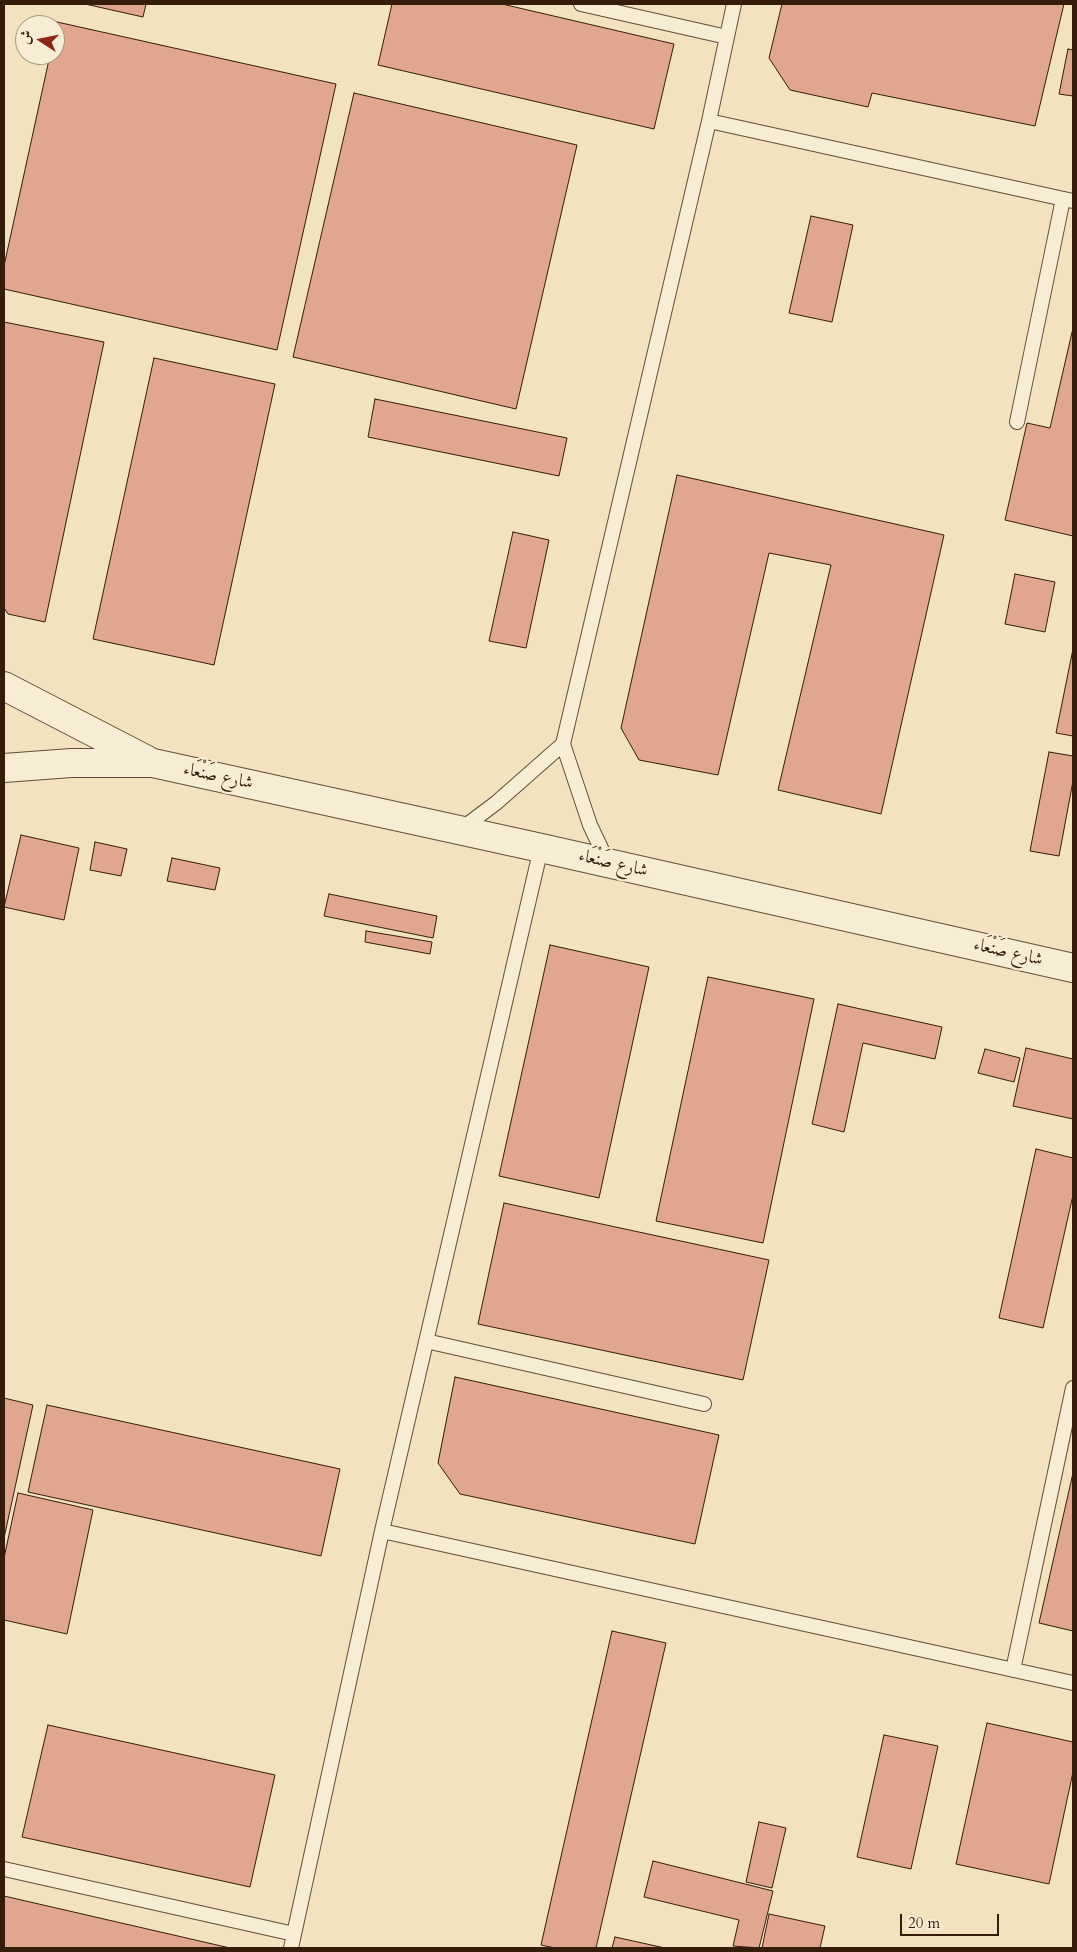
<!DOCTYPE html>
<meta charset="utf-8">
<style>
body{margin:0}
#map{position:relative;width:1077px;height:1952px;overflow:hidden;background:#f2e2bd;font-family:Cardo,Amiri,serif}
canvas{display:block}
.frame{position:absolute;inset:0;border:5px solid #351c0b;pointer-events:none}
.north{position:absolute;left:15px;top:15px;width:50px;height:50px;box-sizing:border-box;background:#f7ecd4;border:1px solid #a99984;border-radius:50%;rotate:281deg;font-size:14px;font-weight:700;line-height:20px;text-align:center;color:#351c0b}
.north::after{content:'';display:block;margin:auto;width:18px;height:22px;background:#8f2418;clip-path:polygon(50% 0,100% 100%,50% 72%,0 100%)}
.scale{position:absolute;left:900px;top:1914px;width:99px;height:22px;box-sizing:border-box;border:2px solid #351c0b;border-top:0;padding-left:6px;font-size:15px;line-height:18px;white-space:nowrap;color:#351c0b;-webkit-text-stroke:4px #f7ecd4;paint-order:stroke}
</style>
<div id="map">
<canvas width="1077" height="1952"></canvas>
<div class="frame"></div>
<div class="north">ش</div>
<div class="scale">20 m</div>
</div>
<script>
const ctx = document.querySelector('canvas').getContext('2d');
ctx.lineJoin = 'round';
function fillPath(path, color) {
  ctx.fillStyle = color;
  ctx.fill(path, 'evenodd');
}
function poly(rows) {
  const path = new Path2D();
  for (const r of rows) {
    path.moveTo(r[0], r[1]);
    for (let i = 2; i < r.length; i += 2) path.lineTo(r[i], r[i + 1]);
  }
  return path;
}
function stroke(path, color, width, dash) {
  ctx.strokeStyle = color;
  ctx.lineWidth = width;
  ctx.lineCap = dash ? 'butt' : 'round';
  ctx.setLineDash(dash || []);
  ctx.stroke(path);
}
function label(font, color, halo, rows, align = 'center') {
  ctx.font = font + ' Cardo,Amiri,serif';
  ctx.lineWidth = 4.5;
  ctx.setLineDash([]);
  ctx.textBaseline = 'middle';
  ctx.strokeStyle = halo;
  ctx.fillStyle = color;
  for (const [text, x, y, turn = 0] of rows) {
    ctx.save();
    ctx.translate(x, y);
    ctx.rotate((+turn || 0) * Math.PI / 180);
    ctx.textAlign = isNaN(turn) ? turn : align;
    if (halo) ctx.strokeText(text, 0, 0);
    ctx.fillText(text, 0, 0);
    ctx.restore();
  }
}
const building = poly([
 [85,4,146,4,143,17,85,4],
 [392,4,502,4,674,44,654,129,378,65,392,4],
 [782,4,1064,4,1035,126,872,93,868,107,790,90,769,58,782,4],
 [57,22,336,84,277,350,4,289,4,266,50,55,55,55,57,22],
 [1068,49,1073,50,1073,96,1059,94,1068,49],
 [354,93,577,145,516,409,293,357,354,93],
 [811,216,853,225,832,322,789,313,811,216],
 [4,322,104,342,45,622,8,614,4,608,4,322],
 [1073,328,1073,536,1005,520,1027,423,1050,428,1073,328],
 [154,358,275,384,214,665,93,639,154,358],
 [375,399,567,438,559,476,368,437,375,399],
 [677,475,944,535,881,814,778,790,831,565,769,553,718,775,639,760,621,728,677,475],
 [513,532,549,540,526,648,489,641,513,532],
 [1015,574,1055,582,1045,632,1005,624,1015,574],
 [1073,649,1073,736,1056,733,1073,649],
 [1049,752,1073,756,1073,781,1059,856,1030,851,1049,752],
 [21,835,79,848,64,920,4,907,21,835],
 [95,842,127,849,121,876,90,870,95,842],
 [172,858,220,868,215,890,167,881,172,858],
 [329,894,437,916,433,938,324,916,329,894],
 [366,931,432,942,430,954,365,942,366,931],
 [550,945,649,967,599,1198,499,1176,550,945],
 [708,977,814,999,763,1243,656,1221,708,977],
 [838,1004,942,1027,935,1059,863,1043,844,1132,812,1124,838,1004],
 [1026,1048,1073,1059,1073,1119,1013,1106,1026,1048],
 [985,1049,1020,1058,1014,1082,978,1073,985,1049],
 [1036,1149,1073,1158,1073,1195,1043,1328,999,1318,1036,1149],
 [504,1203,769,1260,743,1380,478,1324,504,1203],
 [455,1377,719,1435,695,1544,460,1494,438,1463,455,1377],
 [4,1398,33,1405,4,1538,4,1398],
 [47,1405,340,1469,321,1556,28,1492,47,1405],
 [1073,1473,1073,1631,1039,1623,1073,1473],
 [18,1493,93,1510,67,1634,4,1620,4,1558,18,1493],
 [612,1631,666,1643,596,1948,555,1948,541,1945,612,1631],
 [987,1723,1073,1742,1073,1772,1049,1884,956,1864,987,1723],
 [48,1725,275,1775,250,1887,22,1837,48,1725],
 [884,1735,938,1746,911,1869,857,1857,884,1735],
 [759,1822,786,1828,772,1888,746,1882,759,1822],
 [653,1861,773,1891,759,1948,733,1946,739,1920,644,1897,653,1861],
 [4,1896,230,1948,4,1948,4,1896],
 [769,1914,825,1926,820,1948,762,1948,769,1914],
 [615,1937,665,1948,612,1948,615,1937]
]);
const service = poly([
 [581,4,727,37],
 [709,121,1073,201],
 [1017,422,1063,199],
 [460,830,496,803,563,744],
 [608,863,590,825,563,744,709,121,734,4],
 [426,1341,704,1404],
 [382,1531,1073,1683],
 [1013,1670,1073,1388],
 [4,1869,294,1934],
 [291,1948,382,1531,541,848]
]);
const tertiary = poly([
 [4,686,147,760],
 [4,768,71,763,153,763,541,848,1073,968]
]);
const streetNames = [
 ["شارع صَنْعَاء",218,777,12],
 ["شارع صَنْعَاء",613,864,13],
 ["شارع صَنْعَاء",1008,953,13]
];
fillPath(building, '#e0a68e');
stroke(building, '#351c0b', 1);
stroke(service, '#644e38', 16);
stroke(tertiary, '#644e38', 30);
stroke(service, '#f7ecd4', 14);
stroke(tertiary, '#f7ecd4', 28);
label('18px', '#351c0b', '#f7ecd4', streetNames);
</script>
